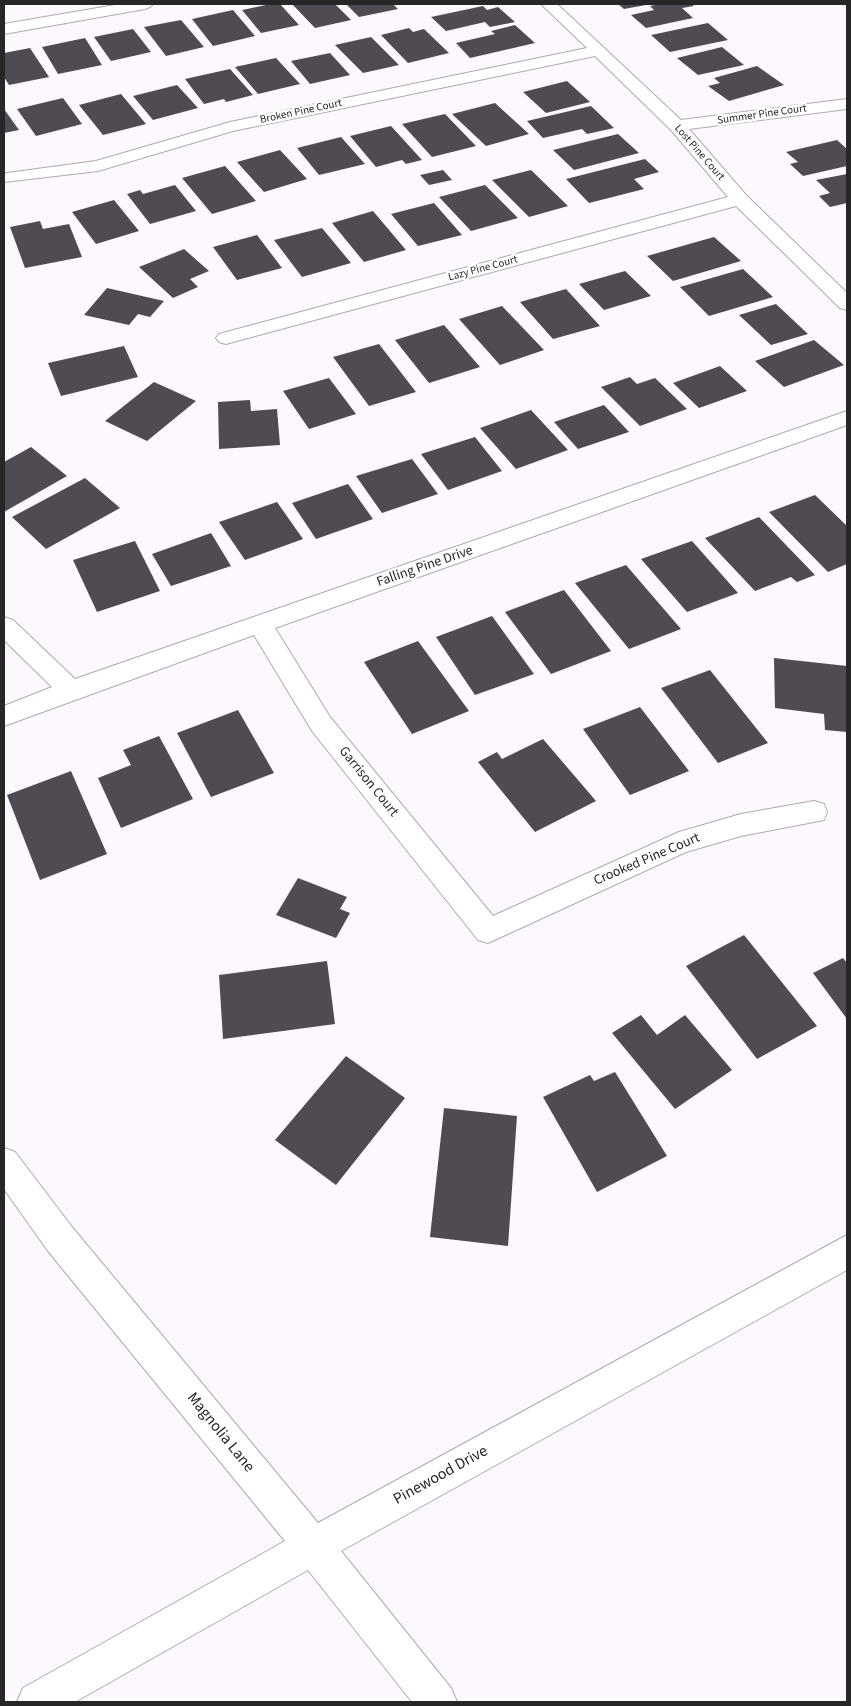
<!DOCTYPE html>
<style>
body{margin:0}
#map{position:relative;width:851px;height:1706px;overflow:hidden;background:#fcf8fe;font-family:"Source Sans 3",sans-serif}
canvas{display:block}
.frame{position:absolute;inset:0;border:5px solid #282629;pointer-events:none}
</style>
<div id="map">
<canvas width="851" height="1706"></canvas>
<div class="frame"></div>
</div>
<script>
const ctx = document.querySelector('canvas').getContext('2d');
ctx.lineJoin = 'round';
function fillPath(path, color) {
  ctx.fillStyle = color;
  ctx.fill(path, 'evenodd');
}
function poly(rows) {
  const path = new Path2D();
  for (const r of rows) {
    path.moveTo(r[0], r[1]);
    for (let i = 2; i < r.length; i += 2) path.lineTo(r[i], r[i + 1]);
  }
  return path;
}
function stroke(path, color, width, dash) {
  ctx.strokeStyle = color;
  ctx.lineWidth = width;
  ctx.lineCap = dash ? 'butt' : 'round';
  ctx.setLineDash(dash || []);
  ctx.stroke(path);
}
function label(font, color, halo, rows, align = 'center') {
  ctx.font = font + ' "Source Sans 3",sans-serif';
  ctx.lineWidth = 5;
  ctx.setLineDash([]);
  ctx.textBaseline = 'middle';
  ctx.strokeStyle = halo;
  ctx.fillStyle = color;
  for (const [text, x, y, turn = 0] of rows) {
    ctx.save();
    ctx.translate(x, y);
    ctx.rotate((+turn || 0) * Math.PI / 180);
    ctx.textAlign = isNaN(turn) ? turn : align;
    if (halo) ctx.strokeText(text, 0, 0);
    ctx.fillText(text, 0, 0);
    ctx.restore();
  }
}
const building = poly([
 [271,4,280,4,299,25,261,33,242,10],
 [292,4,335,4,351,20,315,28],
 [346,4,393,4,398,9,359,17],
 [618,4,646,4,646,5,624,9],
 [660,4,691,4,694,6,682,8,693,18,646,28,631,15,654,10,650,6],
 [483,6,487,10,498,7,515,22,490,27,485,22,446,31,431,17],
 [233,10,255,36,213,46,192,19],
 [181,20,204,47,166,56,144,27],
 [708,23,728,40,670,52,651,35],
 [515,25,535,43,470,58,456,43,495,34,491,31],
 [409,28,413,32,424,29,449,53,408,63,381,35],
 [133,29,151,52,111,61,94,37],
 [371,37,399,65,363,73,335,45],
 [85,38,102,65,58,74,42,47],
 [722,47,744,65,698,75,677,58],
 [30,48,49,77,9,85,4,77,4,53],
 [330,53,350,75,310,84,291,61],
 [276,58,300,84,258,94,235,67],
 [757,66,784,85,729,101,708,86,720,83,714,78],
 [230,69,253,95,226,102,224,99,204,104,185,79],
 [567,81,590,102,546,113,523,92],
 [177,85,198,108,153,120,133,96],
 [121,94,146,124,103,135,79,105],
 [63,98,82,124,36,136,17,109],
 [495,103,529,134,486,146,452,114],
 [591,106,614,128,587,134,582,129,543,138,527,121],
 [4,109,19,130,4,133],
 [445,114,476,146,432,157,402,124],
 [391,126,422,160,406,164,402,160,376,167,350,136],
 [618,134,639,153,574,170,553,150],
 [341,137,365,164,319,175,297,148],
 [837,140,847,149,847,166,803,176,790,164,798,162,786,152],
 [280,150,307,179,264,192,237,162],
 [645,159,659,172,634,179,644,189,589,203,566,179],
 [225,166,256,201,212,214,182,178],
 [443,170,452,180,429,185,420,175],
 [531,170,568,206,529,217,492,180],
 [847,174,847,203,830,207,819,196,830,193,816,180],
 [175,185,196,211,150,224,127,194,140,190,143,194],
 [485,185,518,218,471,231,439,197],
 [114,200,139,231,96,244,72,212],
 [434,203,462,235,418,246,391,214],
 [373,211,406,250,364,262,332,223],
 [40,221,43,229,69,224,82,257,25,268,10,227],
 [322,228,351,263,302,277,274,240],
 [257,235,282,268,237,280,213,247],
 [714,237,741,261,673,281,647,256],
 [184,249,209,271,190,279,198,287,173,298,139,267],
 [743,269,773,297,709,316,680,287],
 [625,271,651,296,604,310,579,284],
 [107,288,164,301,150,317,138,314,129,325,84,315],
 [566,289,600,326,553,339,520,302],
 [776,304,808,334,771,345,739,315],
 [502,306,544,350,500,365,459,319],
 [444,325,480,367,429,383,395,340],
 [814,340,844,365,784,387,755,361],
 [379,344,416,392,369,406,333,357],
 [124,346,138,377,61,396,48,363],
 [720,366,747,391,699,408,673,383],
 [630,377,637,384,655,378,687,409,640,426,601,387],
 [329,378,356,414,309,429,283,391],
 [154,382,196,401,147,441,105,421],
 [250,400,251,411,277,409,280,445,219,449,218,402],
 [604,405,629,432,578,449,554,422],
 [531,410,568,450,516,469,480,428],
 [475,437,502,471,448,490,421,454],
 [31,447,67,476,4,512,4,462],
 [412,459,438,494,382,513,356,476],
 [85,478,120,508,46,549,12,517],
 [348,484,373,519,316,539,292,503],
 [815,495,847,526,847,564,828,572,769,512],
 [277,502,303,539,245,560,219,522],
 [759,517,815,575,797,582,791,577,755,591,705,538],
 [211,533,231,566,171,586,152,554],
 [135,541,160,591,97,612,73,560],
 [692,541,738,593,687,612,641,559],
 [626,565,681,629,629,649,575,583],
 [564,590,611,651,551,674,505,612],
 [492,616,534,674,475,695,436,637],
 [418,641,469,711,412,734,364,662],
 [774,658,847,666,847,732,825,730,824,714,775,708],
 [710,670,768,743,718,763,661,688],
 [640,707,689,771,630,795,583,729],
 [238,710,274,773,211,797,177,733],
 [159,736,193,799,121,828,98,778,131,765,123,750],
 [543,739,596,801,535,832,478,762,497,752,502,759],
 [71,771,107,854,40,880,7,795],
 [298,878,347,897,340,909,350,913,336,938,276,915],
 [744,935,817,1026,757,1059,686,966],
 [843,958,847,963,847,1019,813,973],
 [327,961,335,1024,223,1039,219,975],
 [641,1015,657,1035,685,1015,732,1070,675,1109,612,1033],
 [346,1056,405,1098,336,1185,275,1140],
 [615,1072,667,1156,597,1192,543,1097,590,1075,594,1081],
 [444,1108,517,1116,508,1246,430,1237]
]);
const street = poly([
 [121,4,153,4,150,7,145,9,4,34,4,24,121,4],
 [541,4,557,4,681,120,847,99,847,109,689,129,746,195,847,293,847,310,840,308,736,206,233,342,226,344,219,342,216,338,219,334,728,197,671,130,595,56,233,131,98,171,4,182,4,174,7,173,96,161,230,122,587,48,541,4],
 [847,411,847,425,275,628,330,717,493,916,679,832,741,814,814,801,824,804,827,812,824,820,741,836,686,852,488,943,478,940,312,731,254,635,4,726,4,706,52,687,4,640,4,617,13,620,75,679,847,411],
 [4,1148,15,1152,72,1227,318,1523,847,1235,847,1270,341,1551,451,1688,457,1702,412,1702,308,1570,75,1702,17,1702,23,1688,285,1541,48,1251,4,1189,4,1148]
]);
const farStreetnames = [
 ["Broken Pine Court",301,112,-12],
 ["Summer Pine Court",762,115,-8],
 ["Lost Pine Court",699,153,49],
 ["Lazy Pine Court",483,269,-15]
];
const streetNames = [
 ["Falling Pine Drive",425,567,-19],
 ["Garrison Court",368,782,51],
 ["Crooked Pine Court",647,860,-23]
];
const nearStreetnames = [
 ["Magnolia Lane",220,1433,51],
 ["Pinewood Drive",441,1476,-29]
];
fillPath(building, '#504b53');
stroke(street, '#afa9b3', 2);
fillPath(street, '#fff');
label('11px', '#282629', '#fff', farStreetnames);
label('14px', '#282629', '#fff', streetNames);
label('16px', '#282629', '#fff', nearStreetnames);
</script>
